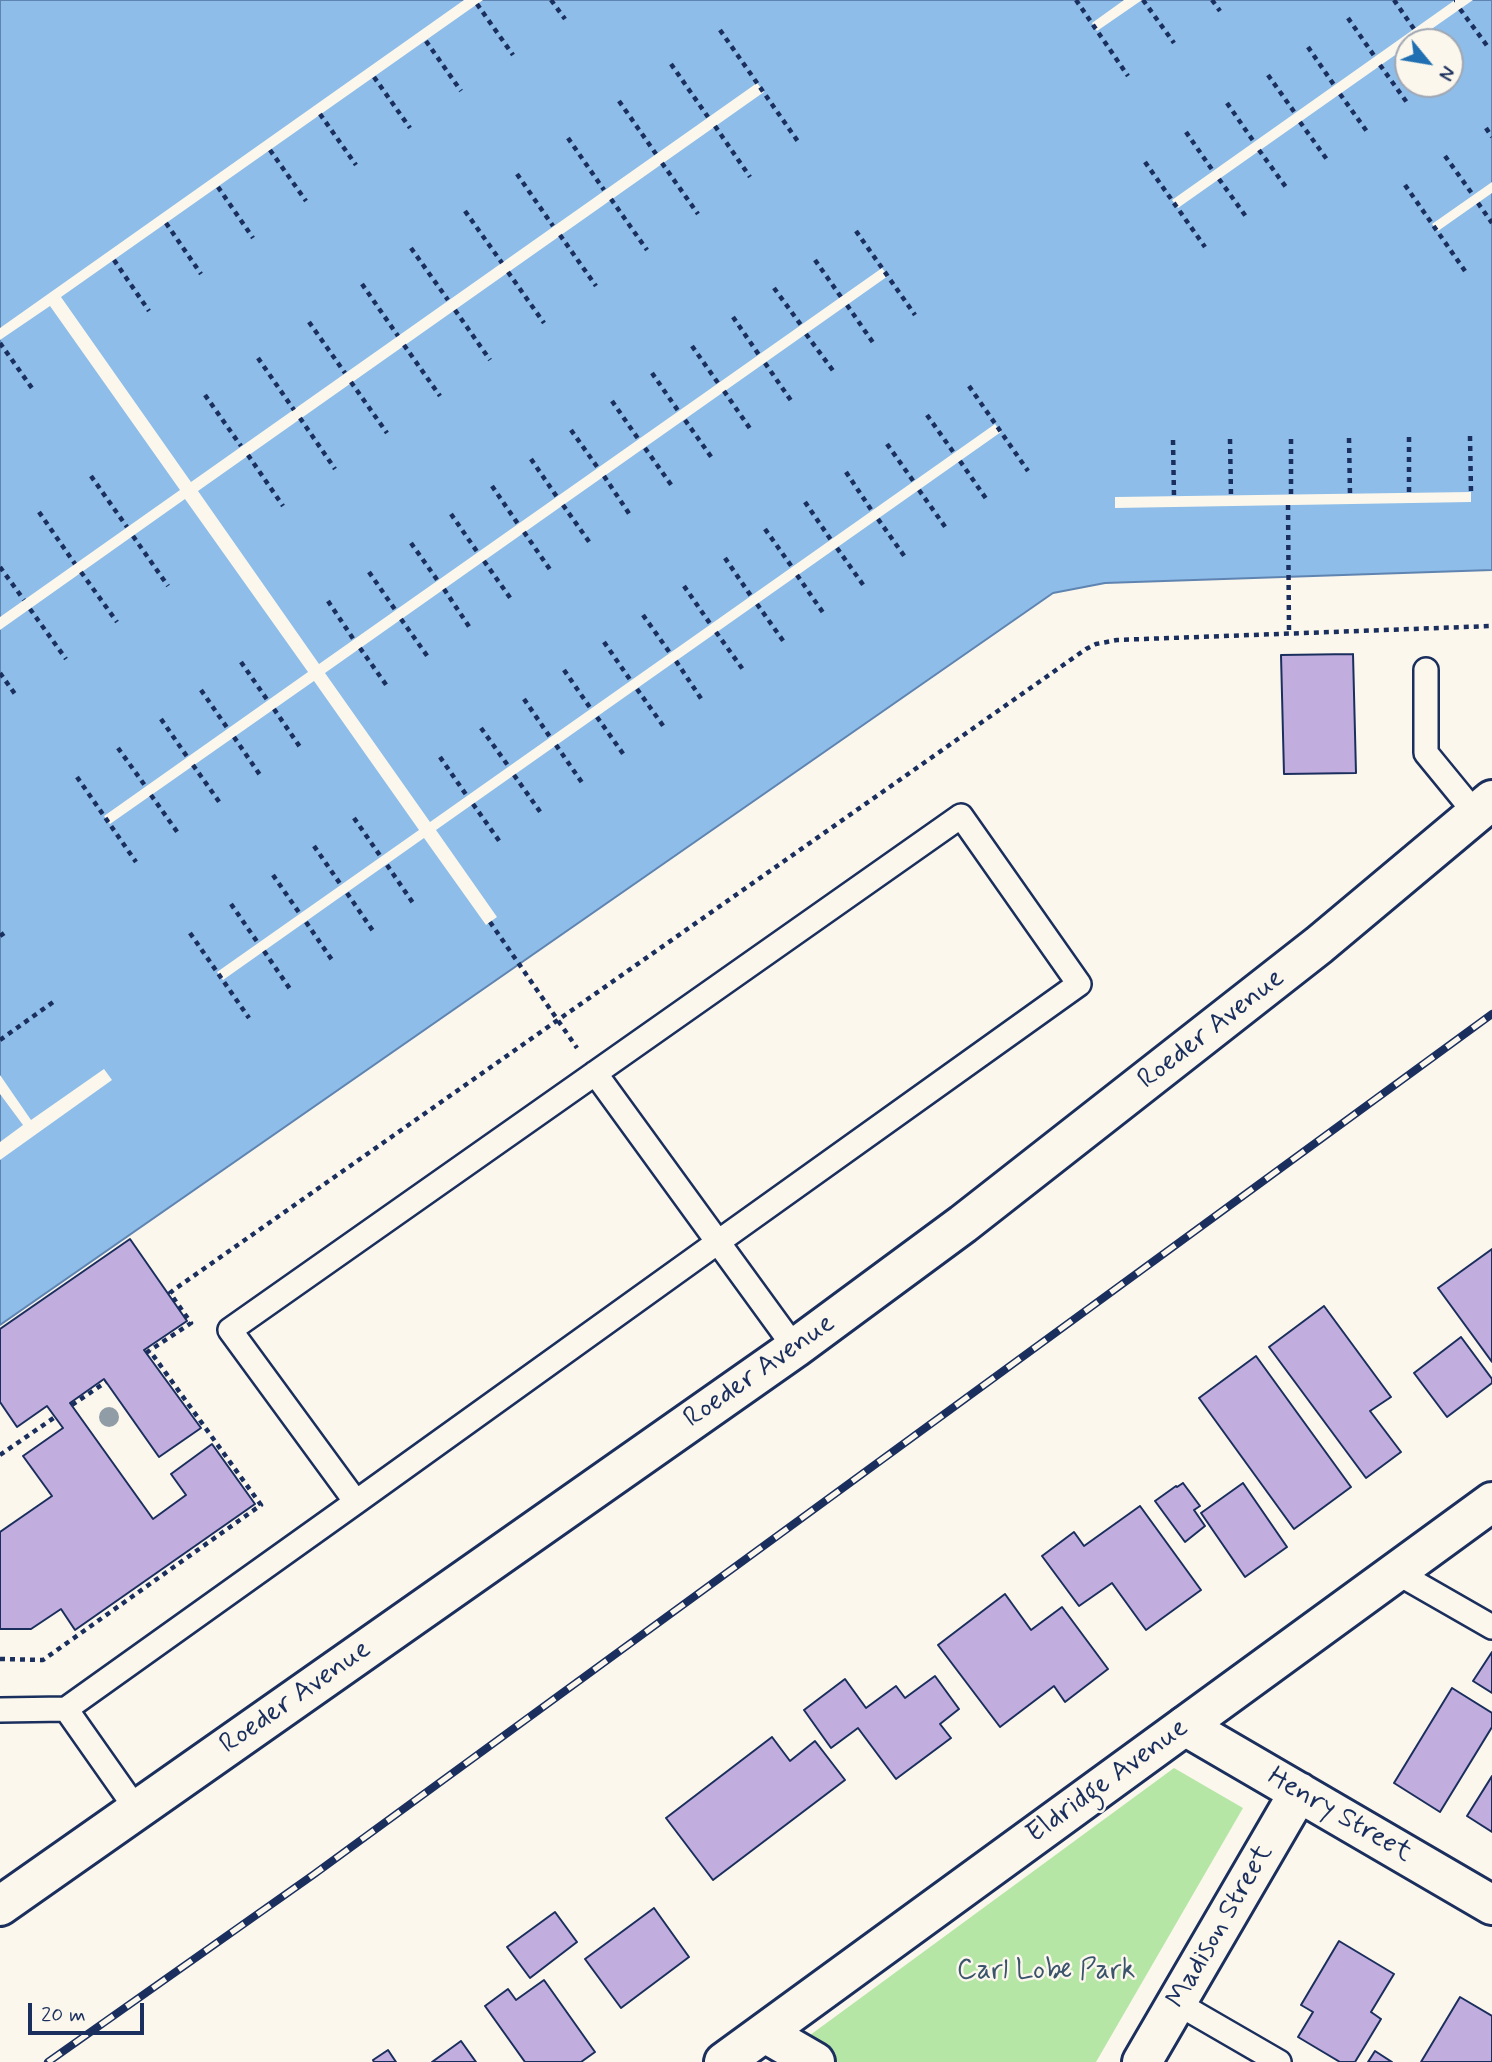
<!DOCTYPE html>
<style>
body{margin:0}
#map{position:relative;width:1492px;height:2062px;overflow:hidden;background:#fbf7ec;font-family:Mynerve,sans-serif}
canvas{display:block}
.north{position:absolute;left:1394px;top:28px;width:70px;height:70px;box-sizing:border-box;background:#fbf7ec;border:2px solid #a1a7b3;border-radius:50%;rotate:120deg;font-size:19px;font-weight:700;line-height:28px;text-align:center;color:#1b2f5e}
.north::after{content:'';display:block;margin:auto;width:24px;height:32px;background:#1f6fb2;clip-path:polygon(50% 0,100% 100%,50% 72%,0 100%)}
.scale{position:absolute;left:28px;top:2003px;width:116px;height:32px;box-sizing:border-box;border:4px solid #1b2f5e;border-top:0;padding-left:9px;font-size:21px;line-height:24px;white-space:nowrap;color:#1b2f5e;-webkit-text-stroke:5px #fbf7ec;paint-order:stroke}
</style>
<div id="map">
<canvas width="1492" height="2062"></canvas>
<div class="north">N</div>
<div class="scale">20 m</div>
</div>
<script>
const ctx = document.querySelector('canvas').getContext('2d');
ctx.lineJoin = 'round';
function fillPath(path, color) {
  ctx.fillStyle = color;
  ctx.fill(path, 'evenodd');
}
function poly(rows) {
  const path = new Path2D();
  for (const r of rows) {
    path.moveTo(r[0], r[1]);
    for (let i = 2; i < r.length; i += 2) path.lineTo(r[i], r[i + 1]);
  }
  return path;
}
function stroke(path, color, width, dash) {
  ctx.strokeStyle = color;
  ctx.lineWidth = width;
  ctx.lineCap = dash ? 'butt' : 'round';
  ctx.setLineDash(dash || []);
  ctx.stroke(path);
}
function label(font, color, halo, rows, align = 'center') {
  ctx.font = font + ' Mynerve,sans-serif';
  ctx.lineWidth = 5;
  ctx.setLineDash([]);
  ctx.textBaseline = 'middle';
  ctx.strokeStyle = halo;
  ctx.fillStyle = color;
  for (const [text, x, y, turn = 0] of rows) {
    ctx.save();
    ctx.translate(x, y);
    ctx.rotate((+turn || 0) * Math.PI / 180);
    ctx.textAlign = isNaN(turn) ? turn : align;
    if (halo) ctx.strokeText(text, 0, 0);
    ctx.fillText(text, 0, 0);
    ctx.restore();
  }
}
const green = poly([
 [1174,1768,1243,1808,1096,2062,838,2062,802,2041]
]);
const water = poly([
 [0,0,1492,0,1492,570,1105,583,1053,593,0,1325,0,0],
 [1408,42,1450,42,1450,84,1408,84,1408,42]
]);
const pier = poly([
 [464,0,483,0,61,297,191,482,757,83,764,92,198,491,319,664,882,268,888,276,325,673,430,822,995,424,1001,432,436,830,497,917,490,922,486,925,424,838,223,980,217,972,419,830,314,681,110,824,104,816,308,672,185,499,0,630,0,617,180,490,50,306,0,340,0,328],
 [1124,0,1142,0,1097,31,1092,23],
 [1455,0,1473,0,1413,42,1408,42,1408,46,1178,208,1172,200],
 [1492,182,1492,193,1438,231,1432,224],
 [1471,492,1471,502,1115,508,1115,497],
 [104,1069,112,1080,0,1160,0,1142,23,1125,0,1094,0,1075,31,1120]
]);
const building = poly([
 [1353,654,1356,773,1284,774,1281,655,1353,654],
 [130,1239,187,1321,144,1350,201,1428,159,1457,104,1379,70,1403,153,1519,186,1495,171,1474,212,1444,255,1504,75,1630,61,1609,31,1629,0,1629,0,1532,52,1496,23,1456,63,1428,47,1406,17,1427,0,1402,0,1329,130,1239],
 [1492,1249,1492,1362,1438,1288,1492,1249],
 [1324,1306,1391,1397,1370,1411,1401,1452,1366,1478,1269,1347,1324,1306],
 [1461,1337,1492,1379,1492,1383,1447,1417,1414,1373,1461,1337],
 [1256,1356,1351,1487,1294,1529,1199,1398,1256,1356],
 [1183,1483,1200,1506,1194,1510,1205,1526,1185,1542,1155,1501,1176,1486,1177,1487,1183,1483],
 [1243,1483,1287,1547,1245,1577,1201,1513,1243,1483],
 [1140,1506,1201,1590,1146,1630,1112,1583,1079,1606,1042,1556,1074,1532,1084,1546,1140,1506],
 [1005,1594,1031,1630,1062,1607,1108,1669,1065,1702,1054,1686,1000,1727,938,1645,1005,1594],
 [1492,1652,1492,1693,1473,1681,1492,1652],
 [935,1676,959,1709,940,1724,951,1738,896,1779,858,1728,831,1748,804,1710,845,1679,866,1708,896,1686,905,1698,935,1676],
 [1452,1688,1492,1713,1492,1727,1440,1812,1394,1783,1452,1688],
 [772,1737,790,1761,815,1741,845,1780,713,1880,666,1818,772,1737],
 [1492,1776,1492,1832,1467,1816,1492,1776],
 [654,1908,689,1957,621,2008,585,1959,654,1908],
 [555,1912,577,1942,530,1978,507,1947,555,1912],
 [1339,1941,1394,1974,1371,2012,1381,2019,1355,2062,1340,2062,1298,2037,1313,2012,1301,2005,1339,1941],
 [544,1980,595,2052,581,2062,525,2062,485,2006,508,1989,516,2000,544,1980],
 [1460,1997,1492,2016,1492,2062,1421,2062,1460,1997],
 [461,2041,476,2062,432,2062,461,2041],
 [388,2050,396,2062,374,2062,373,2060,388,2050],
 [1375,2051,1392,2062,1368,2062,1375,2051]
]);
const path = poly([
 [551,0,565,19],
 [1076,0,1128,76],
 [1143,0,1174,43],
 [1212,0,1220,11],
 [1394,0,1414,29],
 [1454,0,1455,0],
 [477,4,513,55],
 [1460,9,1488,47],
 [1348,18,1375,57],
 [720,30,799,143],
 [1420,37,1423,42],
 [426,41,461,91],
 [1308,47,1334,85],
 [671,64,708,117],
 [1380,65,1408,104],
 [1268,75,1295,113],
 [374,77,410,128],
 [1340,94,1368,133],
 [619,101,656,154],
 [1227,103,1254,142],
 [320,114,356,165],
 [1300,122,1328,161],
 [715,126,750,177],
 [1486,128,1492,137],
 [1186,132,1213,171],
 [568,138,604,190],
 [270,150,306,201],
 [1259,150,1288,190],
 [1445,156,1473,195],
 [1145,162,1205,247],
 [662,163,698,214],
 [517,174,553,226],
 [1219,179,1247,218],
 [1405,185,1465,271],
 [218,187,253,238],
 [611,199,647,250],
 [1478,203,1492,223],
 [465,211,502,263],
 [166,223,201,274],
 [856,231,915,315],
 [560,235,596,286],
 [411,248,448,300],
 [114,260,149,311],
 [815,260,841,297],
 [508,272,544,323],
 [362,284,398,336],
 [774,288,801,325],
 [847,305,874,344],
 [455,310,490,360],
 [733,317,759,355],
 [309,322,345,373],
 [806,334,834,372],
 [0,343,34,391],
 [404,345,440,396],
 [692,346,718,383],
 [258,358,294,410],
 [765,363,792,402],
 [652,373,679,412],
 [351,382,387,433],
 [969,386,1028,471],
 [724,391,751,430],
 [205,395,241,446],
 [612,401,639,440],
 [927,415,954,453],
 [300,418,335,469],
 [685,420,712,458],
 [571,430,598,468],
 [1470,436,1471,492],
 [1409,437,1409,493],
 [1349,438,1350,494],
 [1230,439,1231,496],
 [1291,439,1291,495],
 [1173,440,1174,497],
 [887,444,914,482],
 [645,448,672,486],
 [248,455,283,506],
 [531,459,557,497],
 [960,461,987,500],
 [846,472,872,511],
 [91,476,127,527],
 [604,476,630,515],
 [492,486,518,524],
 [919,490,946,528],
 [805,502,831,540],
 [563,505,590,543],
 [1288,505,1289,633],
 [39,512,75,564],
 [451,514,478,553],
 [878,519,905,557],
 [765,529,792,567],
 [524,532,551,571],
 [133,536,168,586],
 [411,543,438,581],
 [837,548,864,586],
 [725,558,751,596],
 [484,561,511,599],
 [0,567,24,600],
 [81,572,117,622],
 [369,572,396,611],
 [797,575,824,614],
 [684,586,711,625],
 [444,589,470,628],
 [328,601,354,640],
 [757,604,784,642],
 [30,609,66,659],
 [643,615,670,653],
 [401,619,428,657],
 [716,632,744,671],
 [604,642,631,681],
 [360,648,387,686],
 [676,661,702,700],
 [241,662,268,701],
 [564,670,591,709],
 [0,673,15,694],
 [637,689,664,727],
 [201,690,228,729],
 [524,699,550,737],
 [274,709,300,747],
 [597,717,624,755],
 [161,719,188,758],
 [481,728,509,767],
 [234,737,260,775],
 [556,745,583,784],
 [118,748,146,787],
 [440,757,467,796],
 [193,765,220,803],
 [514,775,541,813],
 [77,777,136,862],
 [151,795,178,833],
 [473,804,500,842],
 [354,818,381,857],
 [314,846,341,885],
 [387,865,413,903],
 [273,875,300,914],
 [347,893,373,931],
 [231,904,258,943],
 [306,922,332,960],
 [490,922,577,1048],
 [190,933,249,1018],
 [0,936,7,931],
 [264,951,290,989],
 [0,1040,56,1000],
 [146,1353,191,1323,170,1293,175,1289,1086,649,1096,644,1117,640,1492,626],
 [72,1405,106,1382],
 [0,1455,55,1417],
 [0,1659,43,1660,261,1505,150,1351]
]);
const service = poly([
 [1426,670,1426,753,1476,814],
 [595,1073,795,1348],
 [1396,1572,1492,1627],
 [66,1709,137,1810],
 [0,1710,66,1709,356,1502,718,1242,1079,984,961,816,230,1330,356,1502],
 [1177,2003,1279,2062]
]);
const minor = poly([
 [1185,1726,1492,1905],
 [765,2033,815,2062],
 [1142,2062,1299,1792]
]);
const tertiary = poly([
 [0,1906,795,1348,963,1224,1319,945,1492,800]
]);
const secondary = poly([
 [724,2062,1492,1502]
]);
const rail = poly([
 [48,2062,313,1875,1492,1014]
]);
const trees = [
 [109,1417]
];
const streetNames = [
 ["Roeder Avenue",1212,1030,-38],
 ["Roeder Avenue",760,1372,-35],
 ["Roeder Avenue",296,1698,-35],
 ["Eldridge Avenue",1108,1782,-36],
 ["Henry Street",1339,1816,30],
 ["Madison Street",1221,1927,-60]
];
const parkNames = [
 ["Carl Lobe Park",1046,1972]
];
fillPath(green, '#b5e6a6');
fillPath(water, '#8dbde8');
stroke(water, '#5f84b1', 2);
fillPath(pier, '#fbf7ec');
fillPath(building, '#c1aede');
stroke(building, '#1b2f5e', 2);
stroke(service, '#1b2f5e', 28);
stroke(minor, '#1b2f5e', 44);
stroke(tertiary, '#1b2f5e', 44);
stroke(secondary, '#1b2f5e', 44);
stroke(path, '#1b2f5e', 4.5, [5, 5]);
stroke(service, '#fbf7ec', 23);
stroke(minor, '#fbf7ec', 38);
stroke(tertiary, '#fbf7ec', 38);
stroke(secondary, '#fbf7ec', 38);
stroke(rail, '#1b2f5e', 8);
stroke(rail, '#fbf7ec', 5, [16]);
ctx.fillStyle = '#919da6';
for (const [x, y] of trees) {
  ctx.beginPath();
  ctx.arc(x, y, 10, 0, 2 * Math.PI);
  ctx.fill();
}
label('28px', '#1b2f5e', '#fbf7ec', streetNames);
label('28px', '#3a546c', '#fbf7ec', parkNames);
</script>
